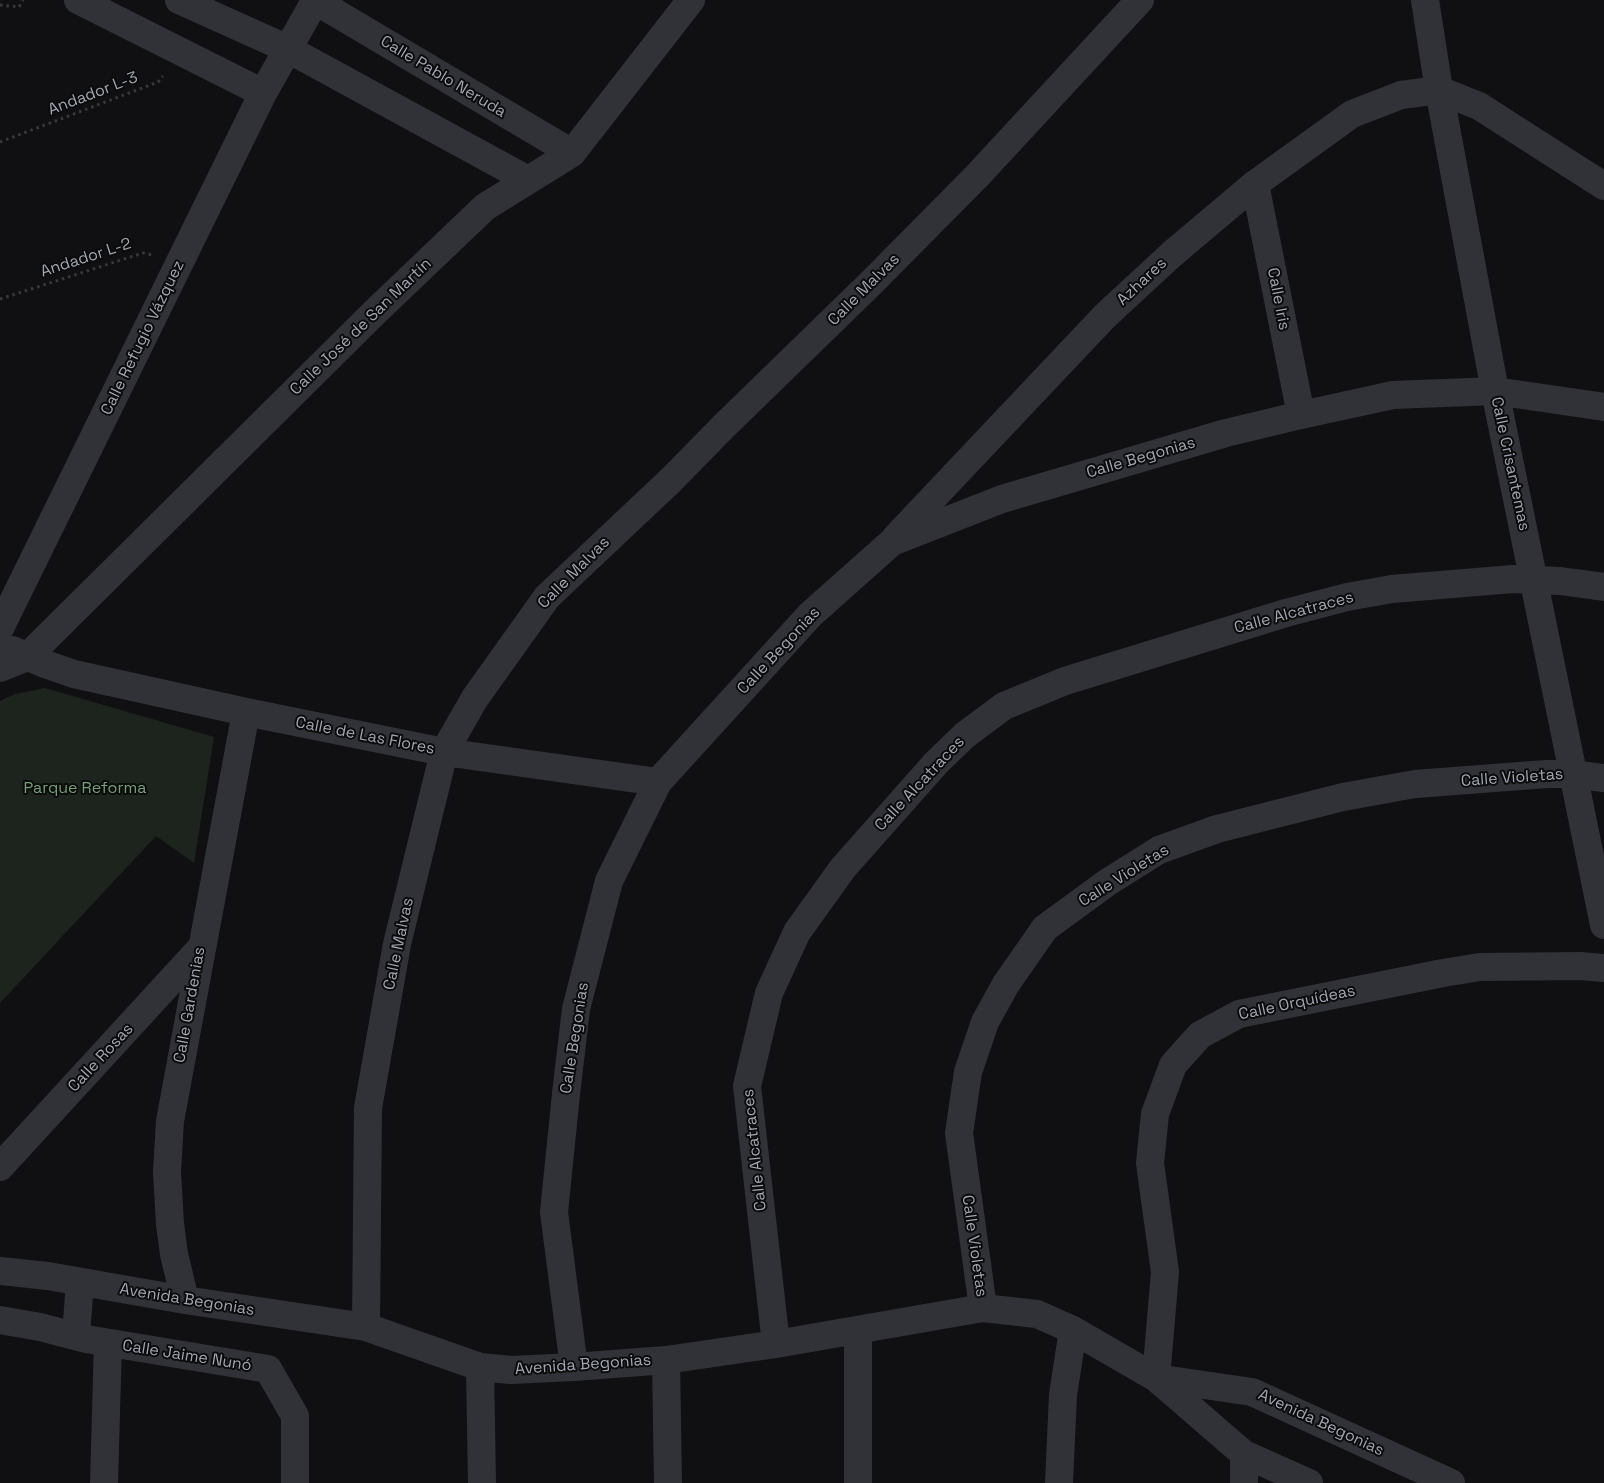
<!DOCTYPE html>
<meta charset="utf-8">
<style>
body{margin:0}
canvas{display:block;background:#101012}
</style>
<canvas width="1604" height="1483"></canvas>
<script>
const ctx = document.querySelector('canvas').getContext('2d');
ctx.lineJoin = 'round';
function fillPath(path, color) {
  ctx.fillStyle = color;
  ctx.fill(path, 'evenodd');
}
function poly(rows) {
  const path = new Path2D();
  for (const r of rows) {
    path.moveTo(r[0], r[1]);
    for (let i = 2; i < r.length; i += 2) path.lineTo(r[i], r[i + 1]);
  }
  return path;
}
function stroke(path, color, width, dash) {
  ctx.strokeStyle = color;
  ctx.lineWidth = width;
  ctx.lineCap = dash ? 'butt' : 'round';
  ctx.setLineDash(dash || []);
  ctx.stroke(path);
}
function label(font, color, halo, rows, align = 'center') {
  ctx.font = font + ' "Space Grotesk",sans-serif';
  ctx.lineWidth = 4;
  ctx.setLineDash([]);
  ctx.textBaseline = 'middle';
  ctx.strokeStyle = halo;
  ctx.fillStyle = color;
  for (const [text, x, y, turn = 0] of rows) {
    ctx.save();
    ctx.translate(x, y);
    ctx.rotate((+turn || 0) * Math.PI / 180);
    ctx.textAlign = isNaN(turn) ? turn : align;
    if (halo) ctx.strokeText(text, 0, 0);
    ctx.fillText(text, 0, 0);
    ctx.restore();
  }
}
const green = poly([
 [45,688,214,737,194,863,156,836,0,1003,0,701,15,694]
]);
const path = poly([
 [0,5,19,7,23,0],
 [0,142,158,82,163,76],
 [0,299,143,253,152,255]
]);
const minor = poly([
 [78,0,263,93],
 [179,0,288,49,528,180],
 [314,0,572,153],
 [1425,0,1439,90,1495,391,1604,925],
 [1255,184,1301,415],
 [896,537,1105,316,1172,254,1255,184,1352,114,1401,95,1439,90,1479,106,1604,186],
 [0,628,263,93,315,1],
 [12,650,45,664,74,674,246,712,444,752,658,782],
 [0,668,27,657,375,312,485,207,572,153,691,0],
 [0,1167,201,948],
 [0,1271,48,1276,185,1300,366,1327,480,1367,511,1370,574,1367,666,1360,776,1344,983,1308,1037,1314,1073,1330,1156,1378,1244,1454,1309,1483],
 [185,1300,174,1254,170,1224,167,1172,170,1121,246,712],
 [983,1308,959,1133,968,1072,985,1022,1006,984,1045,928,1108,882,1159,850,1217,829,1343,797,1415,784,1547,774,1572,774,1604,778],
 [0,1320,40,1327,86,1339,268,1369,295,1416,295,1483],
 [366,1327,368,1108,397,944,444,752,475,698,547,597,671,480,724,426,871,283,977,176,1140,0],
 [858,1330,858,1483],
 [76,1335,80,1282],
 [776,1344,747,1086,769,993,797,932,843,868,936,763,965,735,1004,706,1065,681,1286,613,1347,597,1392,589,1513,579,1560,581,1604,587],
 [666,1360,668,1483],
 [480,1367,482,1483],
 [574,1367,554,1212,566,1094,576,1009,609,881,658,782,810,615,892,542,1002,499,1226,433,1301,415,1393,395,1495,391,1604,407],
 [1156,1378,1165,1272,1150,1163,1155,1114,1173,1065,1200,1035,1239,1014,1443,973,1480,967,1580,966,1604,968],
 [1156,1378,1252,1392,1451,1483],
 [104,1483,108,1343],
 [1059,1483,1063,1395,1073,1330],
 [1244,1483,1244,1454]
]);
const streetNames = [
 ["Calle Pablo Neruda",443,77,31],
 ["Andador L-3",93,94,-21],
 ["Andador L-2",86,258,-18],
 ["Azhares",1142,282,-43],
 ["Calle Malvas",864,290,-45],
 ["Calle Iris",1278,299,79],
 ["Calle José de San Martín",361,327,-44],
 ["Calle Refugio Vázquez",143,338,-64],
 ["Calle Begonias",1141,458,-16],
 ["Calle Crisantemas",1510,464,78],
 ["Calle Malvas",574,573,-45],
 ["Calle Alcatraces",1294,613,-15],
 ["Calle Begonias",779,651,-47],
 ["Calle de Las Flores",365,736,11],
 ["Calle Violetas",1512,778,-4],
 ["Calle Alcatraces",920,784,-47],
 ["Calle Violetas",1124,876,-32],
 ["Calle Malvas",399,944,-78],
 ["Calle Orquídeas",1297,1003,-12],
 ["Calle Gardenias",190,1005,-80],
 ["Calle Begonias",575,1038,-81],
 ["Calle Rosas",101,1058,-47],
 ["Calle Alcatraces",755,1150,-96],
 ["Calle Violetas",974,1246,82],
 ["Avenida Begonias",187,1300,9],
 ["Calle Jaime Nunó",187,1356,9],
 ["Avenida Begonias",583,1365,-4],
 ["Avenida Begonias",1321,1423,25]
];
const parkNames = [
 ["Parque Reforma",85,789]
];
fillPath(green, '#1c241d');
stroke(path, '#37393e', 3, [2.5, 4]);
stroke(minor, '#313237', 28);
label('16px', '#a0a6b3', '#0b0b0c', streetNames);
label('16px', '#76a078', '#0b0b0c', parkNames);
</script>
